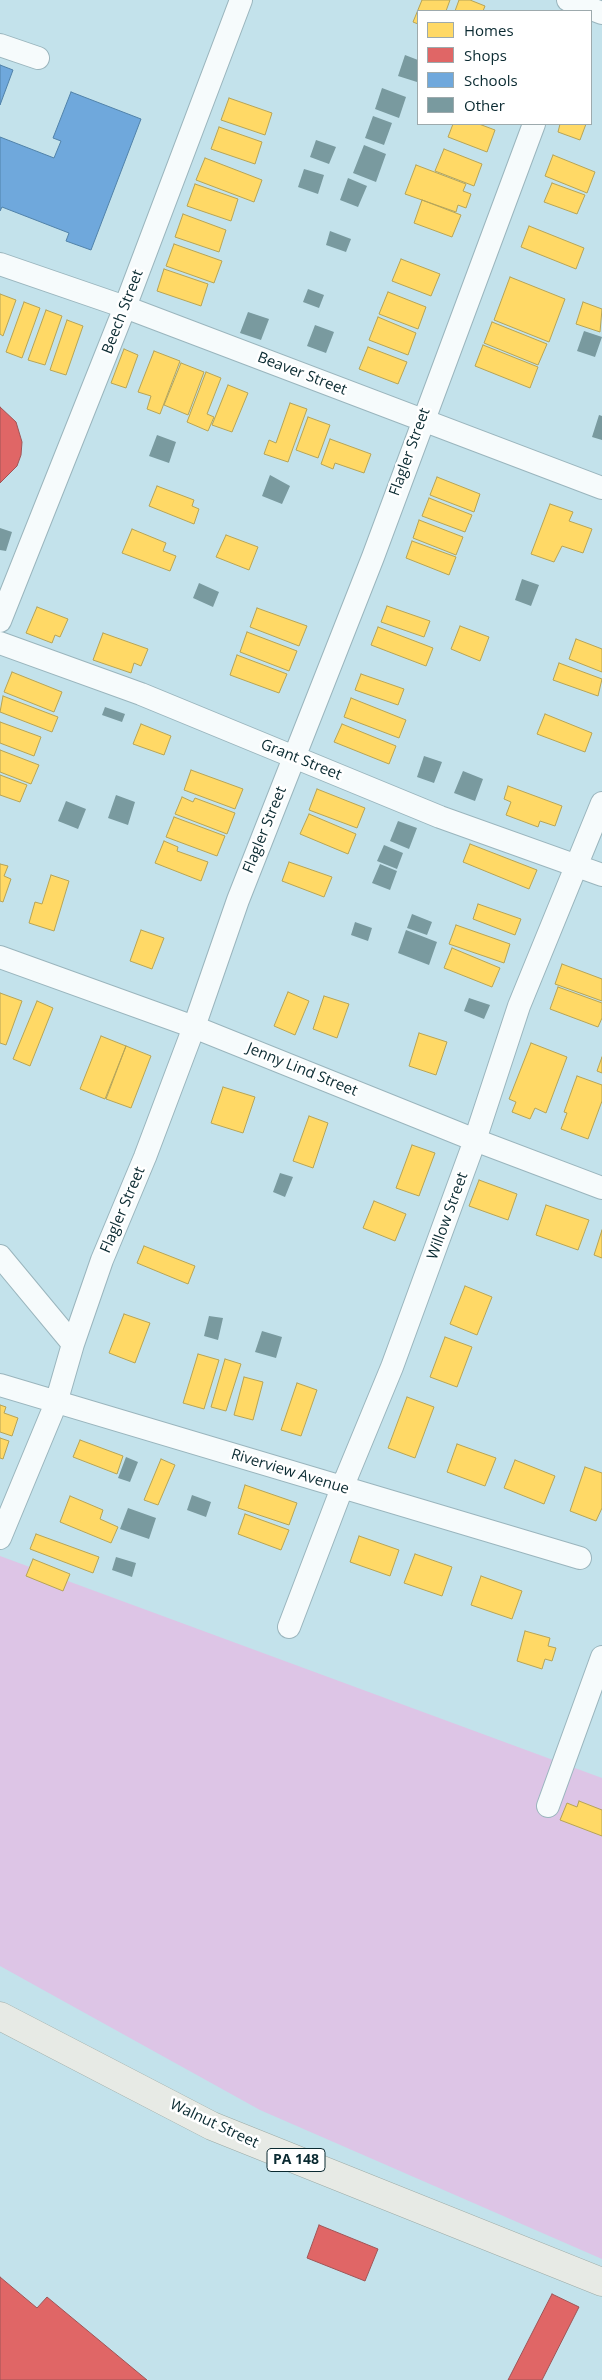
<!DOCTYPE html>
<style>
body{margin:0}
#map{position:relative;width:602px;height:2380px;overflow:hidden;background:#c3e2eb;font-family:"Open Sans",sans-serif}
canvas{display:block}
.legend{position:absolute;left:417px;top:10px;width:175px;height:115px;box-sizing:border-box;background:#fff;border:1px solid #9daaad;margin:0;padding:6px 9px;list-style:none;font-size:15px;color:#0a2a31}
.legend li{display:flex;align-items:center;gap:10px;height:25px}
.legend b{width:25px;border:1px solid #9daaad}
</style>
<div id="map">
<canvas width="602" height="2380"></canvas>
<ul class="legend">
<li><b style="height:14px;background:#ffd966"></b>Homes</li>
<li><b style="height:14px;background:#e06666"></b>Shops</li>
<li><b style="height:14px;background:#6fa8dc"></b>Schools</li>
<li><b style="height:14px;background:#799a9f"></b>Other</li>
</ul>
</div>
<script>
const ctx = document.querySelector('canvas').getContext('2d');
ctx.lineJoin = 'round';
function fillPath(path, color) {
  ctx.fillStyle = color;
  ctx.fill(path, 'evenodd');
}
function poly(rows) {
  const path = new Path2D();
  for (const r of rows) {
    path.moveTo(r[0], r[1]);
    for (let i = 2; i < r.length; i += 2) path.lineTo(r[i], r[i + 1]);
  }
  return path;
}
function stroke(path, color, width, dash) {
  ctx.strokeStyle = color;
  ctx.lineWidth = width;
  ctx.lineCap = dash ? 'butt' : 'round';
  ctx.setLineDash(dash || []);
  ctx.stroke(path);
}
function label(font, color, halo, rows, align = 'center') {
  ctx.font = font + ' "Open Sans",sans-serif';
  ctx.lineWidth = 5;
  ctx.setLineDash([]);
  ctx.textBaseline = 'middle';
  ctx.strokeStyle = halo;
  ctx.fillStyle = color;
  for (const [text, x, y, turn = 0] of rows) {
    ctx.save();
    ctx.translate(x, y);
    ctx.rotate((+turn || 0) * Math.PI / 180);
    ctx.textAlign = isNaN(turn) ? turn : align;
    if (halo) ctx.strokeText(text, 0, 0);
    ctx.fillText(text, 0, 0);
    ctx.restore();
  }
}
const green = poly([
 [0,1556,602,1778,602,2259,260,2110,0,1966]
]);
const homes = poly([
 [422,0,450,0,446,11,418,11,418,24,413,22,422,0],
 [459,0,470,0,485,6,483,11,455,11,459,0],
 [229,98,272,113,265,135,221,120,229,98],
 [453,124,479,124,495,130,487,152,448,137,453,124],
 [560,124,586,124,580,140,558,132,560,124],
 [219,127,262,142,255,164,211,149,219,127],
 [444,149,482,164,474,186,435,171,444,149],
 [553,155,595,172,587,193,545,176,553,155],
 [205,158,262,180,254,202,196,180,205,158],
 [416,165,466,184,463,191,471,194,466,208,458,205,456,212,405,194,416,165],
 [552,183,585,195,577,214,544,202,552,183],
 [195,184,238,199,231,221,187,206,195,184],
 [422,200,461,215,452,237,414,223,422,200],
 [183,214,226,230,219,252,175,237,183,214],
 [529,226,584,248,576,269,521,247,529,226],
 [174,244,222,261,214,283,166,266,174,244],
 [401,259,440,274,431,296,392,281,401,259],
 [164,269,208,284,201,306,157,291,164,269],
 [510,277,565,299,549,342,494,320,510,277],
 [388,292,426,307,418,329,379,314,388,292],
 [0,294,16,300,3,336,0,334,0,294],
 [24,302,40,308,22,358,6,352,24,302],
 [583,302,602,309,600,332,576,324,583,302],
 [46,310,62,316,45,365,28,360,46,310],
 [378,317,416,333,408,355,369,340,378,317],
 [67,320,83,326,66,375,50,370,67,320],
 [492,322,547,344,538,365,484,343,492,322],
 [483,345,538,367,530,388,475,366,483,345],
 [368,347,407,362,398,384,359,369,368,347],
 [124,349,138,355,126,388,111,383,124,349],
 [154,351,180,361,160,414,147,409,151,396,138,392,154,351],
 [181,363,204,372,188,415,164,405,181,363],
 [206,372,221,378,207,414,214,417,208,431,187,422,206,372],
 [228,385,248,393,232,432,212,425,228,385],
 [290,403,307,409,288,462,264,454,269,440,276,443,290,403],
 [308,417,330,425,318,458,296,450,308,417],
 [330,439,371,454,364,473,335,463,333,469,321,464,330,439],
 [437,477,480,494,474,512,430,495,437,477],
 [157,486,194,500,192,506,199,509,194,524,149,506,157,486],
 [429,498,472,515,465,532,422,516,429,498],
 [550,504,573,512,569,521,592,529,583,553,562,546,554,562,531,554,550,504],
 [419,520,463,537,456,555,413,538,419,520],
 [132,529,166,543,163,551,176,556,170,571,122,553,132,529],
 [226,535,258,547,249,570,216,557,226,535],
 [412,541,456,557,449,575,406,558,412,541],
 [387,606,430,621,424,637,381,622,387,606],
 [37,607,68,619,60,637,55,635,52,643,26,633,37,607],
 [257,608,307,626,299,646,250,627,257,608],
 [460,626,489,637,480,661,451,649,460,626],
 [378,627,433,648,426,666,371,645,378,627],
 [247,632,297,651,289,671,240,652,247,632],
 [103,633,148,649,141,666,134,663,131,673,93,660,103,633],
 [576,639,602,649,602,672,569,659,576,639],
 [237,655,287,674,279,693,230,675,237,655],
 [559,663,602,679,598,696,553,680,559,663],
 [12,672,62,692,54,712,4,692,12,672],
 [361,674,404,689,398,705,355,690,361,674],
 [3,696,58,717,52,732,0,712,3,696],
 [351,698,406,720,399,738,344,717,351,698],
 [545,714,592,733,585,752,537,734,545,714],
 [0,722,41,737,34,756,0,743,0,722],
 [141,724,171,736,164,755,133,744,141,724],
 [342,724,396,746,389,764,334,742,342,724],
 [0,750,39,765,31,784,0,772,0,750],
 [191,770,243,789,235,809,184,790,191,770],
 [0,775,27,785,20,802,0,795,0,775],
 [508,786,562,806,555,826,540,821,538,827,506,815,511,802,504,799,508,786],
 [317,789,365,808,357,828,309,810,317,789],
 [182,797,193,802,195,798,235,813,227,834,175,814,182,797],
 [309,814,356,834,348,854,300,834,309,814],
 [174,817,225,836,217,856,166,837,174,817],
 [164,841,178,847,177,851,208,862,201,881,155,863,164,841],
 [470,844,537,870,529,889,463,862,470,844],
 [289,862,332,877,324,897,282,881,289,862],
 [0,864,8,866,4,876,11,879,3,902,0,901,0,864],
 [51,875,69,881,54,931,29,923,35,902,42,904,51,875],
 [478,904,521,919,515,935,473,919,478,904],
 [456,925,510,944,504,963,449,944,456,925],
 [141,930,164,938,152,969,130,961,141,930],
 [452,948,500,968,492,987,444,968,452,948],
 [562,964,602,979,602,1001,555,984,562,964],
 [558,987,602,1003,602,1018,598,1027,550,1009,558,987],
 [288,992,309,1001,295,1035,274,1026,288,992],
 [0,993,22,1001,6,1045,0,1043,0,993],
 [324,996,349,1004,337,1038,313,1029,324,996],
 [37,1001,53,1008,30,1066,13,1059,37,1001],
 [419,1033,447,1042,436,1075,409,1066,419,1033],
 [101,1036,126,1046,105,1099,80,1089,101,1036],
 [531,1043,567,1057,546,1113,535,1108,530,1119,512,1112,516,1102,509,1099,531,1043],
 [126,1046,151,1056,131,1108,106,1099,126,1046],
 [602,1057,602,1073,597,1071,602,1057],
 [577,1076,602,1085,602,1101,588,1139,561,1129,567,1113,564,1112,577,1076],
 [223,1087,255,1097,243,1133,211,1123,223,1087],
 [309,1116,328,1123,313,1168,293,1161,309,1116],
 [412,1145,435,1153,419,1196,396,1188,412,1145],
 [479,1180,517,1194,508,1220,469,1206,479,1180],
 [374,1201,406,1214,395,1241,363,1228,374,1201],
 [546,1205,589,1220,578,1250,536,1235,546,1205],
 [602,1230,602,1258,594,1255,602,1230],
 [144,1246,195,1266,188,1284,137,1263,144,1246],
 [465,1286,492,1297,477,1335,450,1324,465,1286],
 [124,1314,150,1323,135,1363,109,1353,124,1314],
 [445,1337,472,1347,457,1387,430,1377,445,1337],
 [198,1354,219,1360,204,1409,183,1403,198,1354],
 [225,1359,241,1364,226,1411,211,1407,225,1359],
 [244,1377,263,1382,253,1420,234,1415,244,1377],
 [297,1383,317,1390,301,1436,281,1430,297,1383],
 [407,1397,434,1407,415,1458,388,1448,407,1397],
 [0,1405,6,1407,4,1413,18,1418,12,1436,0,1432,0,1405],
 [0,1438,9,1441,3,1459,0,1458,0,1438],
 [80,1440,123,1456,117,1474,73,1457,80,1440],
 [457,1444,496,1458,485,1486,447,1472,457,1444],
 [161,1459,175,1465,158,1505,144,1500,161,1459],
 [515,1460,555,1476,544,1504,504,1488,515,1460],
 [585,1467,602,1473,602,1508,596,1521,570,1511,585,1467],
 [245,1485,297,1503,289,1525,238,1508,245,1485],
 [70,1496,103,1510,100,1519,118,1527,111,1543,60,1522,70,1496],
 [245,1514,289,1530,281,1550,238,1534,245,1514],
 [36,1534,99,1557,93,1573,30,1549,36,1534],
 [359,1536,399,1550,390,1576,350,1562,359,1536],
 [415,1554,452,1567,442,1596,404,1583,415,1554],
 [33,1559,70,1574,63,1591,26,1576,33,1559],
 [481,1576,522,1591,512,1619,471,1605,481,1576],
 [525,1631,550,1638,548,1646,556,1648,552,1661,545,1659,542,1669,517,1661,525,1631],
 [579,1801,602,1810,602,1836,560,1820,567,1803,577,1807,579,1801]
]);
const shops = poly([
 [0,407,16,422,22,442,21,455,17,466,0,483,0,407],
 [319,2225,378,2249,365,2281,307,2258,319,2225],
 [0,2277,37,2308,47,2297,147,2380,0,2380,0,2277],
 [552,2294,579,2307,542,2380,508,2380,552,2294]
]);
const schools = poly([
 [0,65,13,70,0,105,0,65],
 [71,92,141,119,91,250,66,241,69,233,2,207,0,211,0,137,54,158,61,141,53,138,71,92]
]);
const building = poly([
 [405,55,418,60,417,82,398,76],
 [382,88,406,97,399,118,375,109],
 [373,116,392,123,384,145,365,138],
 [316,140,336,147,329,164,310,157],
 [364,145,386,154,376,182,353,173],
 [304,169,324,175,318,194,298,187],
 [348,178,367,186,358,207,340,200],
 [330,231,351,239,346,252,326,245],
 [308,289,324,295,319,308,303,302],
 [248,312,269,319,261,340,240,333],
 [315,325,334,332,326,353,307,346],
 [584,331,602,337,595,357,577,351],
 [599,415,602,416,602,440,592,437],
 [157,435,176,442,169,463,149,456],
 [270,475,290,486,282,504,262,496],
 [0,528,12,532,6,551,0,550],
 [522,579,539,585,531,606,515,600],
 [199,583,219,592,213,607,193,598],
 [105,707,125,714,122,722,102,715],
 [424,756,442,762,434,783,417,777],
 [463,771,483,779,475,801,454,793],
 [116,795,135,802,128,825,108,818],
 [66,801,86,809,78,829,58,821],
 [398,821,417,828,409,849,390,841],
 [384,845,403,853,397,869,377,861],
 [380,864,397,871,390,890,372,883],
 [412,914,432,922,427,935,407,928],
 [355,922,372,928,368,941,351,935],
 [406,930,437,942,429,965,398,953],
 [469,998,490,1005,484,1019,464,1011],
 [280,1173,293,1177,285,1197,273,1192],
 [209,1316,223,1318,218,1340,204,1336],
 [262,1331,282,1337,276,1358,255,1352],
 [126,1457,138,1462,130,1482,118,1478],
 [192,1495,211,1502,206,1517,187,1510],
 [128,1508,156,1518,149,1539,120,1529],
 [116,1557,136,1563,132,1577,112,1570]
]);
const street = poly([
 [568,0,602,13],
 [0,45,38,58],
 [0,264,125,307,602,488],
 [0,621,125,307,241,0],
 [0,643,141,694,440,817,602,875],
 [0,957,194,1027,475,1140,602,1188],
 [0,1256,73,1344],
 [0,1385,580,1558],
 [0,1538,56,1403,73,1344,102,1260,145,1157,194,1027,238,900,373,557,534,124],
 [289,1627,342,1488,392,1367,475,1140,519,1006,602,803],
 [548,1806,602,1657]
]);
const primary = poly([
 [0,2016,212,2126,602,2282]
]);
const shields = [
 [296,2160,58]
];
const shieldNames = [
 ["PA 148",296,2160]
];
const streetNames = [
 ["Beech Street",123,312,-69],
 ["Beaver Street",302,374,21],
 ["Flagler Street",410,452,-70],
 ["Grant Street",301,760,22],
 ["Flagler Street",265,830,-68],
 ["Jenny Lind Street",302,1070,22],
 ["Flagler Street",123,1210,-67],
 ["Willow Street",448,1216,-70],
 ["Riverview Avenue",290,1472,17],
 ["Walnut Street",214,2124,25]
];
fillPath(green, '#ddc5e6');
fillPath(homes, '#ffd966');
stroke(homes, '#b6a456', 1);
fillPath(shops, '#e06666');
stroke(shops, '#a05456', 1);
fillPath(schools, '#6fa8dc');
stroke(schools, '#5182a9', 1);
fillPath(building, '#799a9f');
stroke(street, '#9ab5bd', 24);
stroke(primary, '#9caaa5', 29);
stroke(street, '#f6fbfc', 22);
stroke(primary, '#e7eae5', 28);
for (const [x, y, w] of shields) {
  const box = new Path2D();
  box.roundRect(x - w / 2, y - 11.5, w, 23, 4);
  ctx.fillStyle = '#fff';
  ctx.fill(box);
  stroke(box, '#0a2a31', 1);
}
label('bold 14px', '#0a2a31', null, shieldNames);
label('15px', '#0a2a31', '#fff', streetNames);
</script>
